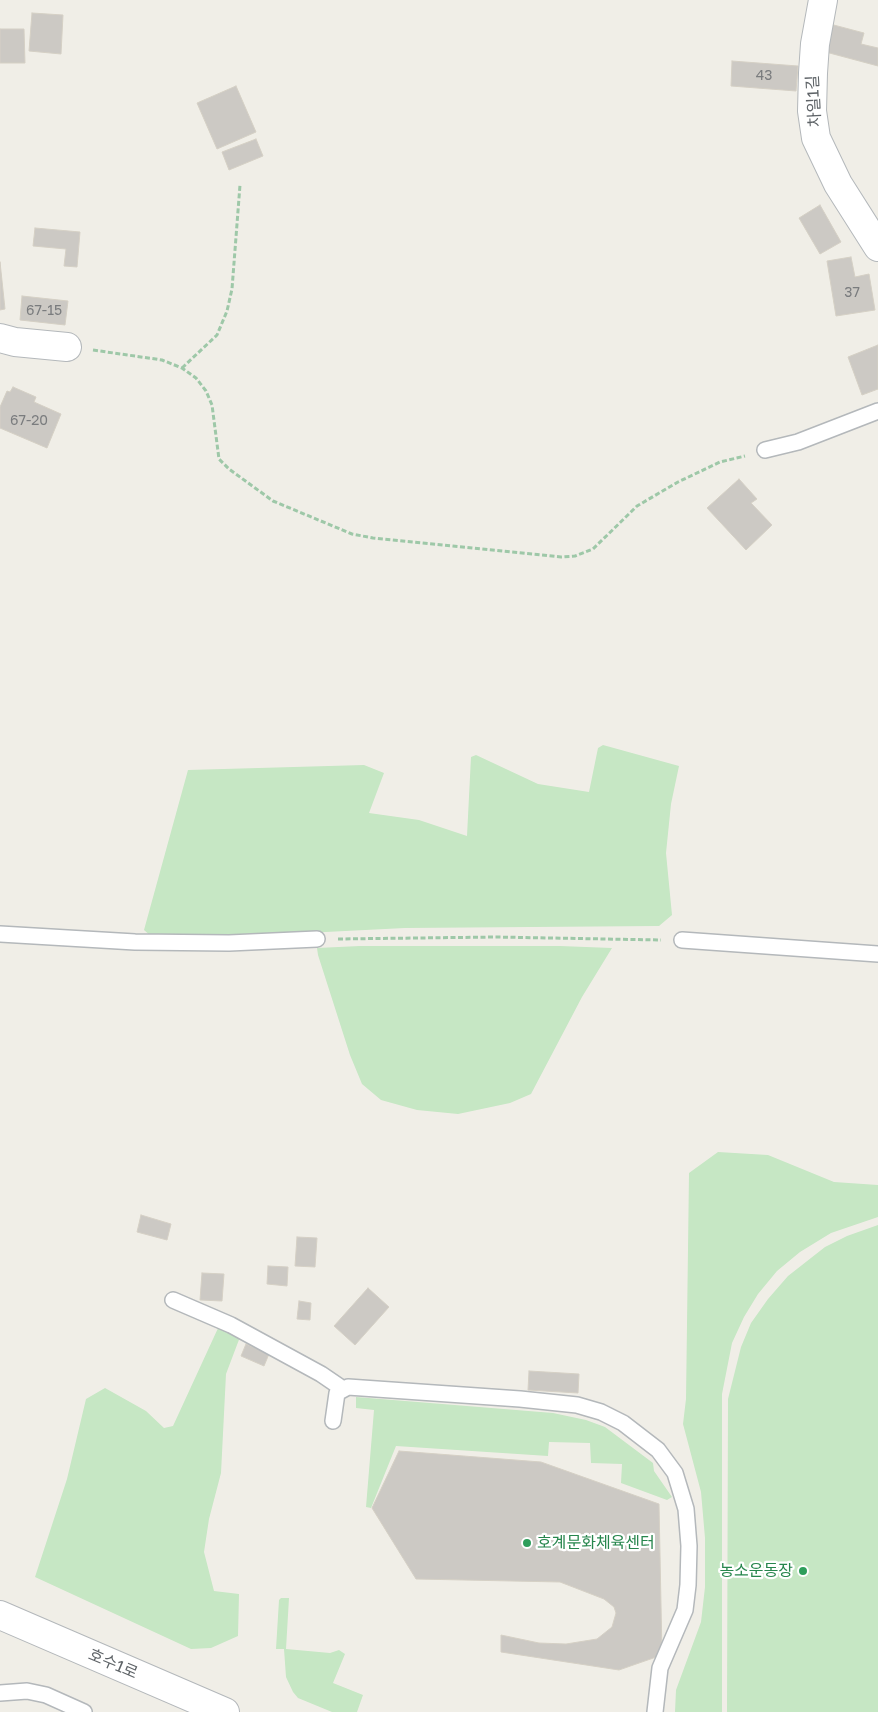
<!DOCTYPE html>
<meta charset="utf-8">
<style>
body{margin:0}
canvas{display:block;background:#f0eee7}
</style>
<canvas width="878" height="1712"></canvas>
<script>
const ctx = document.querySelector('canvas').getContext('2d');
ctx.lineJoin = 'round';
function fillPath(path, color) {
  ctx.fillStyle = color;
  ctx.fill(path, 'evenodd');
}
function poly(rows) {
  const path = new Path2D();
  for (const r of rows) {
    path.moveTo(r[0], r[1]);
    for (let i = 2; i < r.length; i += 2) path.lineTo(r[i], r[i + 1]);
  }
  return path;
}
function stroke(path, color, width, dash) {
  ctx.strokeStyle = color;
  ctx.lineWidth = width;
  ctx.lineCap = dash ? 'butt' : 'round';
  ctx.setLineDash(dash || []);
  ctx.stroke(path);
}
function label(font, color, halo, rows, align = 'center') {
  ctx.font = font + ' "Golos Text","Noto Sans KR",sans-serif';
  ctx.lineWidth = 4.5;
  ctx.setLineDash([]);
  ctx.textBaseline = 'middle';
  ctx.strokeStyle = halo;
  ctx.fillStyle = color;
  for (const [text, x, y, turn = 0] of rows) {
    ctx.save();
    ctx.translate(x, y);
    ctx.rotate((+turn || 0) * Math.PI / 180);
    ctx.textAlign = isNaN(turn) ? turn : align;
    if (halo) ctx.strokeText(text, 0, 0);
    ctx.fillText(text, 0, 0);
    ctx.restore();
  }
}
const green = poly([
 [603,745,679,766,671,804,666,853,672,915,659,926,405,928,246,936,152,937,144,930,188,770,364,765,384,773,369,813,419,820,467,836,471,757,476,755,538,784,589,792,598,748],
 [360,946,560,946,612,948,582,997,531,1094,510,1103,458,1114,417,1110,381,1100,362,1084,350,1055,318,955,317,948],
 [718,1152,768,1155,834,1182,878,1185,878,1217,831,1233,800,1252,777,1271,758,1294,744,1317,732,1343,722,1394,722,1712,675,1712,676,1690,701,1622,705,1587,705,1538,701,1492,683,1424,686,1399,689,1173],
 [878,1225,878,1712,727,1712,728,1399,741,1347,751,1323,768,1299,788,1276,825,1247,847,1236],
 [219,1326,240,1337,226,1374,221,1473,209,1519,204,1552,214,1591,239,1594,238,1636,211,1648,191,1649,35,1577,67,1479,86,1399,105,1388,146,1411,164,1428,173,1426],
 [356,1397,553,1413,586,1420,605,1427,653,1463,654,1471,672,1497,667,1500,621,1483,622,1464,591,1463,590,1443,549,1442,548,1456,396,1446,371,1508,366,1507,374,1410,356,1408],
 [281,1598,289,1598,286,1649,330,1653,339,1650,345,1654,333,1683,363,1695,357,1712,332,1712,298,1698,293,1692,286,1677,284,1649,276,1649,279,1600]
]);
const building = poly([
 [32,13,63,15,61,54,29,51,32,13],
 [830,24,864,33,861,44,878,48,878,66,822,51,830,24],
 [0,29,24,29,25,63,0,63,0,29],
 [732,61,798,66,796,91,731,86,732,61],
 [236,86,256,132,217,149,197,103,236,86],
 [256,139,263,156,229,170,222,152,256,139],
 [820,205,841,242,820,254,799,218,820,205],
 [35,228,80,232,77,267,64,266,66,249,33,246,35,228],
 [851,257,855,277,869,274,875,310,836,316,827,261,851,257],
 [0,262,5,309,0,310,0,262],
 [22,296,68,301,65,325,20,320,22,296],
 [878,345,878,389,862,395,848,357,878,345],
 [13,387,36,397,34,402,61,414,47,448,0,428,0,407,7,391,10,392,13,387],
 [739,479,757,499,751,503,772,525,746,550,707,508,739,479],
 [141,1215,171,1224,167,1240,137,1232,141,1215],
 [297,1237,317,1238,315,1267,295,1266,297,1237],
 [268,1266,288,1267,287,1286,267,1284,268,1266],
 [202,1273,224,1274,222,1301,200,1300,202,1273],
 [368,1288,389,1307,355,1345,334,1326,368,1288],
 [299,1301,311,1303,310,1320,297,1319,299,1301],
 [246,1344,269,1354,264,1366,241,1356,246,1344],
 [529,1371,579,1374,578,1393,528,1390,529,1371],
 [399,1451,541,1462,659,1504,662,1655,619,1670,501,1652,501,1635,539,1643,566,1644,597,1639,612,1627,616,1613,614,1607,604,1599,560,1582,416,1579,372,1508,399,1451]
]);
const path = poly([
 [93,350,162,360,182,368,196,378,206,391,212,405,219,459,229,469,273,501,352,534,373,538,561,557,575,556,593,549,637,506,678,482,720,462,745,456],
 [182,368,217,335,227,311,232,289,240,185],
 [338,939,496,937,661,940]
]);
const service = poly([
 [765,450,798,442,878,411],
 [0,934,135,942,229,943,317,939],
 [682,940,878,954],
 [173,1300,231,1325,321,1374,343,1389],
 [333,1421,337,1393,348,1387,520,1399,577,1405,601,1412,623,1423,658,1450,675,1473,686,1509,689,1546,688,1585,685,1610,660,1668,655,1712],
 [0,1693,27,1691,46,1695,84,1712]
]);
const minor = poly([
 [823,0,815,44,813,73,812,111,816,138,838,184,878,247],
 [0,338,15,342,67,347]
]);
const tertiary = poly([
 [0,1615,225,1712]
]);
const markers = [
 [527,1543,5,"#2e9e5b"],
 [803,1571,5,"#2e9e5b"]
];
const numberNames = [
 ["43",764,76],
 ["37",852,293],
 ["67-15",44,311],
 ["67-20",29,421]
];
const streetNames = [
 ["차일1길",814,101,-93],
 ["호수1로",113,1664,23]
];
const leisureNames = [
 ["호계문화체육센터",537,1543],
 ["농소운동장",793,1571,"right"]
];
fillPath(green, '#c6e7c4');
fillPath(building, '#ccc9c4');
stroke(building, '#d5d0c5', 1);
stroke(service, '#b4b8bb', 18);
stroke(minor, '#b4b8bb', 30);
stroke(tertiary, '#b4b8bb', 30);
stroke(path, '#9ec8a8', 3, [5, 2.5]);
stroke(service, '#fff', 15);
stroke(minor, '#fff', 28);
stroke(tertiary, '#fff', 28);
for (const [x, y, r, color] of markers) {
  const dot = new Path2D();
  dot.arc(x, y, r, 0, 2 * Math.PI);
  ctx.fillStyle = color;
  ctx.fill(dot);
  stroke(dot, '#fff', 2);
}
label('14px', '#7a7c7e', null, numberNames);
label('16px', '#5e6367', '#fff', streetNames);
label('16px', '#27864d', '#fff', leisureNames, 'left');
</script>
